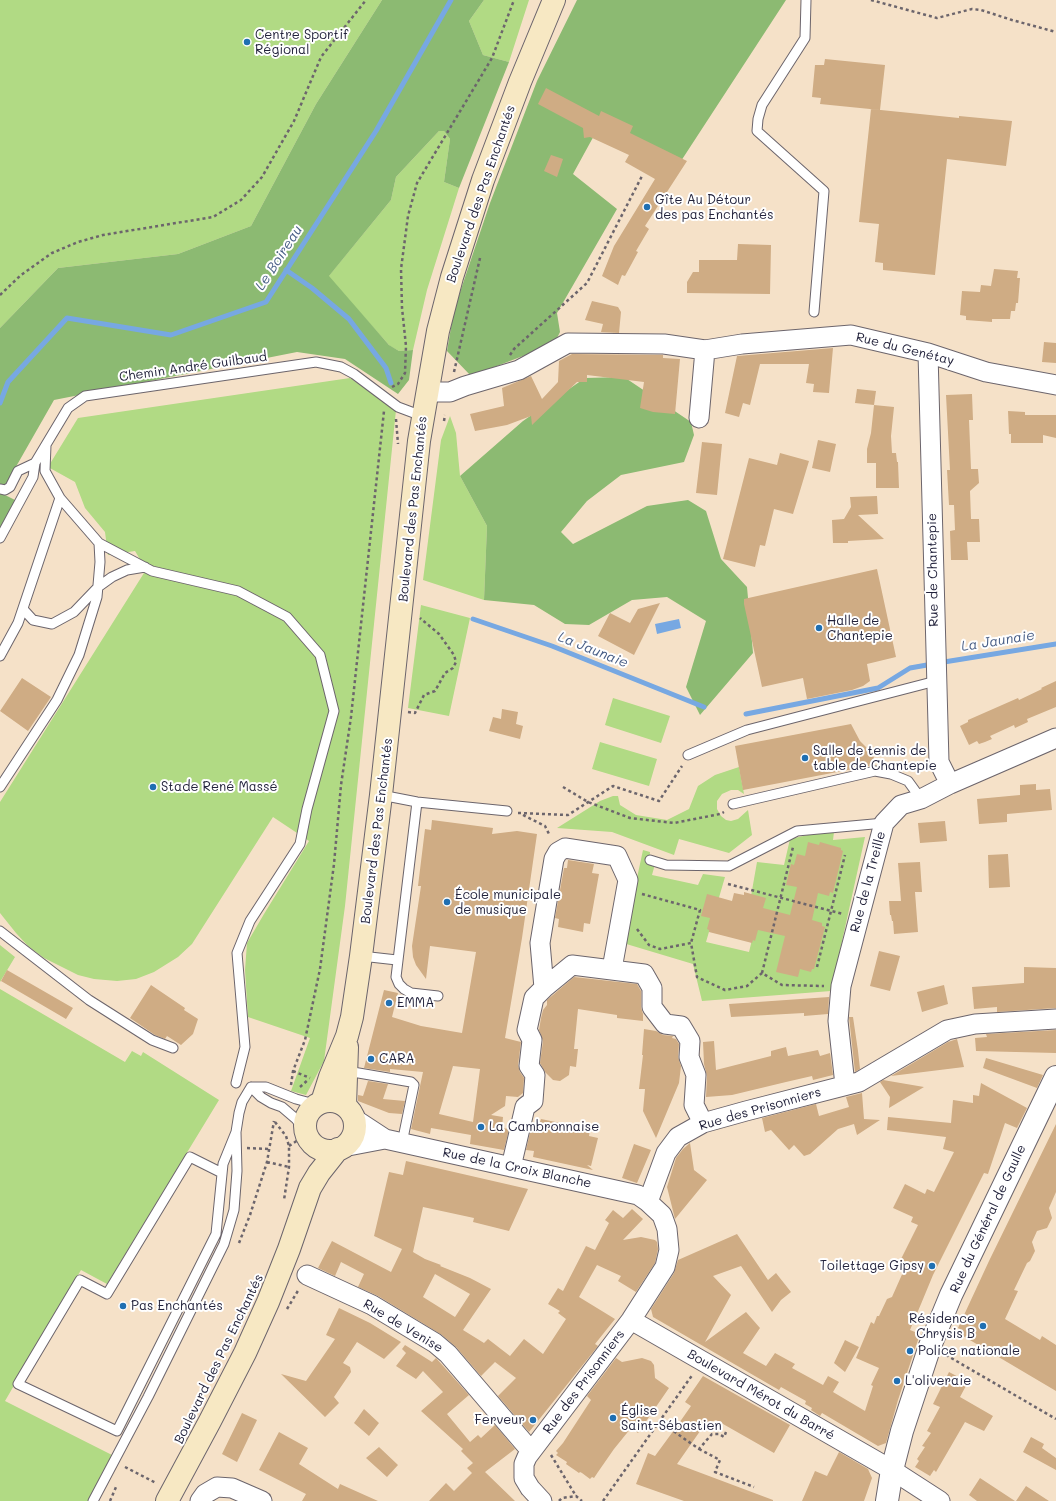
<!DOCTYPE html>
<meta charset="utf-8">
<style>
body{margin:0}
canvas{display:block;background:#f5e1c8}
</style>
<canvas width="1056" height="1501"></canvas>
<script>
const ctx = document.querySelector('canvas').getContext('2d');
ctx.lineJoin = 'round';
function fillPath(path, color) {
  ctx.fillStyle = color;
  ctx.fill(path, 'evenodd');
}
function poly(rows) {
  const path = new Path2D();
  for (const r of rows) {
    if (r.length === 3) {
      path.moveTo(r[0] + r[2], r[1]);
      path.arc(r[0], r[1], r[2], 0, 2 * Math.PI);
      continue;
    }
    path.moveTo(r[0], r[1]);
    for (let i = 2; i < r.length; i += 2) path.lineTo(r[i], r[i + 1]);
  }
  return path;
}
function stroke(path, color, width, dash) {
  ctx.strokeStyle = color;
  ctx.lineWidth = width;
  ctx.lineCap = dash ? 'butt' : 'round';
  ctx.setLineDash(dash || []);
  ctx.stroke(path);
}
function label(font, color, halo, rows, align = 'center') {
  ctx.font = font + ' Mali,sans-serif';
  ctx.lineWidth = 4;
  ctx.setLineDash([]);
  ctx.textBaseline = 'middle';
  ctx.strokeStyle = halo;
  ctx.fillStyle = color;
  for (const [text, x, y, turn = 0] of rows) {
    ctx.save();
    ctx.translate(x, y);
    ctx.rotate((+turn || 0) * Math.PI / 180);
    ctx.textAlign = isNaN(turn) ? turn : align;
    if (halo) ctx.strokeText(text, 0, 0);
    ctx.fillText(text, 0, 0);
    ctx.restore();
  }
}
const green = poly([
 [0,0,382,0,316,104,251,226,178,254,58,268,0,328],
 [484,0,529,0,509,62,483,55,469,21],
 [439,131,444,131,450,139,444,182,459,188,427,290,413,350,399,351,390,346,328,277,391,200,396,177],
 [350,378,396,410,345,906,324,1061,306,1095,291,1091,310,1038,248,1017,245,970,247,943,264,914,309,841,273,817,192,944,178,957,154,972,136,979,117,981,94,979,78,975,44,958,28,946,16,933,0,913,0,802,144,573,141,561,135,551,108,555,105,532,85,508,75,482,48,467,78,418],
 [450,416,456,433,460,476,487,526,484,600,423,580,441,440],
 [421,605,470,618,449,716,408,708],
 [613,698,670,716,661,743,605,725],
 [600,742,657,759,649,786,592,769],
 [739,767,744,794,738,790,731,790,722,794,717,801,717,809,721,816,726,820,731,821,738,819,748,810,752,835,729,853,679,839,674,855,612,832,557,828,600,801,613,796,618,796,620,805,636,815,667,820,689,809,698,786,715,775],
 [830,830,834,832,833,840,865,837,831,991,702,1001,693,964,623,943,643,850,650,852,649,861,655,864,652,875,698,885,703,874,725,877,706,942,749,952,762,899,751,896,757,862,784,865,790,839],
 [0,945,15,957,0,982],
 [0,989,125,1062,132,1051,141,1056,143,1052,219,1100,107,1284,81,1270,5,1401,112,1455,88,1501,0,1501]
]);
const forest = poly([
 [382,0,484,0,469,21,483,55,509,62,459,188,444,182,450,139,444,131,439,131,396,177,391,200,329,276,389,345,399,351,413,350,409,380,398,394,345,359,297,352,54,400,1,493,17,501,0,532,0,328,58,268,178,254,251,226,316,104],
 [577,0,786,0,681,161,602,121,573,174,617,209,557,313,560,332,554,344,471,376,447,351,454,310,490,203,537,81],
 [624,377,691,422,694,435,684,462,621,475,587,501,561,532,573,544,647,506,688,500,706,511,721,559,747,587,753,653,700,715,686,687,706,621,667,597,632,600,589,625,565,624,534,605,484,600,487,526,460,476,523,421,585,378]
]);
const water = poly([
 [679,619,681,628,657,634,655,624]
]);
const stream = poly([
 [286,270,312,288,349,319,386,368,391,383],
 [0,403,8,382,67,318,171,335,266,302,376,131,451,0],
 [473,619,552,646,704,707],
 [944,662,1056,644],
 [746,714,878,688,910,668,927,665]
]);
const building = poly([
 [825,59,885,65,880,110,820,104,821,98,812,97,815,65,824,65],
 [546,88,599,116,601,111,633,126,630,133,687,161,645,226,649,229,636,251,638,252,625,276,622,275,618,285,602,276,614,246,655,179,625,162,629,155,590,137,584,138,583,128,538,104],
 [871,109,959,118,959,116,1012,121,1006,166,947,159,935,275,883,270,883,263,875,262,879,224,859,222],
 [551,155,563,159,557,177,544,171],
 [738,244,771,245,770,294,687,293,687,282,693,272,699,272,699,260,737,260],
 [994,269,1018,271,1017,278,1020,278,1018,303,1016,303,1015,311,1011,311,1010,319,992,319,992,322,966,320,966,316,960,315,962,291,980,292,981,285,991,286],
 [592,301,618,307,621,312,619,333,601,332,603,324,585,320],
 [1044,342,1056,343,1056,363,1042,362],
 [833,348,829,393,813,392,814,384,806,383,809,364,760,364,750,405,743,403,739,417,725,413,737,356],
 [572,354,663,355,663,358,680,359,675,414,653,412,640,408,644,382,587,375,587,382,577,382,532,425,531,416,507,425,475,431,470,414,504,406,502,388,531,376,542,399,558,382,559,361],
 [857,389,876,391,874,405,855,403],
 [972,394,973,420,969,420,971,469,978,469,979,483,970,491,971,519,979,519,980,542,967,542,968,560,951,560,950,531,955,530,954,505,949,505,947,470,950,470,946,395],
 [874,405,894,407,891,436,892,453,896,453,897,462,898,462,899,488,876,488,876,463,867,463,867,449,871,433],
 [1008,411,1025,412,1025,415,1056,415,1056,438,1043,435,1043,443,1011,443,1011,434,1009,434],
 [818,440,836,444,830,472,812,468],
 [702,442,722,444,717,495,696,493],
 [780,453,809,461,793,514,774,509,765,546,760,545,755,567,723,559,749,458,777,465],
 [877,496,878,514,858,515,884,539,848,541,848,543,833,543,832,520,844,519,851,507,850,497],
 [877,569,896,657,867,664,870,681,863,686,852,690,807,699,803,678,762,687,744,604,744,599],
 [660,603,634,655,598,636,610,613,630,623,638,609],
 [22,678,51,697,28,731,0,711],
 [1056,681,1056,707,1027,719,1028,722,1015,728,1014,725,990,736,992,739,985,742,979,744,977,741,969,745,960,726,968,722,968,720,1018,698,1019,700,1042,689,1041,688],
 [502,709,518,712,516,724,523,726,520,739,489,731,493,717,501,719],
 [851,724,860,741,871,752,874,758,874,765,743,790,735,746],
 [1036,784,1036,790,1050,789,1052,810,1007,814,1007,822,979,824,977,799,1020,795,1020,785],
 [432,820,493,828,492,834,517,831,537,834,522,938,505,1038,521,1042,518,1065,520,1072,524,1078,523,1093,518,1097,506,1096,505,1106,491,1115,503,1117,502,1128,509,1129,504,1150,470,1144,471,1135,431,1128,430,1134,411,1129,423,1072,390,1069,390,1072,364,1068,384,990,398,993,392,1017,421,1026,462,1033,476,952,430,946,426,979,416,965,413,957,412,946,421,886,418,886,425,829,431,830],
 [453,1066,480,1069,473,1122,439,1114],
 [945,821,947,841,920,843,918,823],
 [808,842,819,845,820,842,841,848,841,850,843,851,833,893,830,892,829,896,818,893,812,920,822,923,822,926,825,927,814,969,812,969,811,972,800,969,798,977,776,972,785,936,758,930,755,941,753,940,752,943,709,932,709,930,707,929,710,918,701,916,707,894,732,901,734,893,744,895,744,892,766,898,763,908,790,915,797,887,786,885,791,864,794,865,797,854,805,856],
 [1008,854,1010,887,989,888,988,855],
 [568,860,594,864,592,873,599,874,590,924,584,923,583,932,558,927,559,919,555,918,564,868,567,868],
 [920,862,922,892,915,892,918,932,894,934,893,921,892,921,891,915,890,915,889,901,901,901,898,863],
 [879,951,900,956,890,991,870,986],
 [1024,967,1056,968,1056,1008,997,1012,997,1007,974,1009,972,987,1024,983],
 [7,970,73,1008,66,1019,1,981],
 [574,977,637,984,641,991,641,1007,643,1014,643,1021,617,1018,617,1015,578,1009,574,1049,578,1049,576,1067,570,1066,569,1075,560,1081,553,1080,545,1072,540,1063,543,1041,539,1030,541,1018,543,1010,547,1005,547,1000],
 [151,985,185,1008,184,1010,198,1019,193,1034,181,1045,167,1036,165,1039,155,1035,130,1018],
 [944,985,948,1004,922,1012,917,992],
 [829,997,828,1014,804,1016,804,1013,731,1017,729,1004],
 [849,1017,853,1017,858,1051,860,1069,855,1072],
 [644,1029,656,1031,663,1035,673,1036,672,1038,676,1039,679,1044,678,1057,681,1066,679,1083,656,1138,643,1111,645,1089,639,1089,643,1055,642,1055],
 [1056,1030,1056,1053,976,1051,975,1038,987,1037,986,1034],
 [957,1039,964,1067,891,1076,948,1042],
 [714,1041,716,1070,771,1056,771,1051,786,1047,788,1056,818,1050,820,1056,830,1053,833,1075,813,1080,812,1076,786,1082,732,1095,706,1097,707,1076,704,1064,703,1042],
 [986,1058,1043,1075,1037,1088,983,1068],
 [883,1080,924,1087,889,1108,890,1097,880,1082],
 [368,1081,388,1084,383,1099,405,1101,402,1114,389,1113,358,1101,358,1095,363,1096],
 [981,1083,1027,1108,1017,1128,1005,1123,988,1174,984,1173,933,1275,921,1304,910,1330,920,1334,898,1400,886,1443,878,1446,822,1413,820,1416,811,1410,812,1408,805,1404,806,1401,781,1387,779,1390,653,1317,651,1309,674,1273,678,1260,737,1234,768,1280,776,1273,791,1292,781,1300,772,1312,741,1266,713,1276,731,1295,705,1342,746,1312,760,1328,743,1353,766,1366,775,1353,795,1364,792,1368,823,1385,828,1376,839,1382,833,1392,865,1411,873,1386,871,1385,879,1368,856,1358,871,1322,874,1324,877,1316,879,1316,887,1299,892,1297,904,1270,899,1268,902,1261,900,1261,918,1225,911,1222,913,1217,893,1208,905,1184,925,1194,927,1189,934,1192,954,1152,943,1149,946,1137,887,1130,888,1117,951,1123,953,1100,973,1103,973,1095,979,1096],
 [862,1093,864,1119,880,1120,857,1135,854,1124,838,1129,810,1154,804,1156,794,1145,789,1150,771,1130,765,1132,762,1118,816,1104,819,1116,849,1107,846,1097],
 [541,1119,590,1129,589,1136,598,1138,591,1166,587,1165,593,1170,533,1157,534,1151,526,1150,532,1124,539,1125],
 [1056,1124,1056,1192,1049,1208,1052,1218,1047,1228,1037,1231,1032,1242,1035,1251,1030,1261,1027,1263,1014,1290,1018,1291,1005,1319,1040,1340,1042,1336,1056,1345,1056,1391,958,1333,960,1329,958,1328,989,1261],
 [690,1143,694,1170,707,1180,675,1219,667,1187,676,1158,683,1149],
 [634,1144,651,1150,637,1183,622,1178],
 [406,1161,528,1189,509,1231,473,1222,474,1218,423,1207,413,1252,425,1259,441,1265,440,1266,470,1278,491,1289,463,1330,484,1343,488,1339,510,1356,524,1339,543,1354,566,1319,558,1313,560,1311,548,1304,558,1288,563,1291,586,1246,595,1250,609,1223,605,1220,613,1210,623,1218,632,1209,643,1219,623,1240,641,1237,655,1240,657,1242,658,1249,655,1263,636,1292,618,1281,621,1276,597,1265,579,1297,615,1319,595,1344,598,1346,529,1432,498,1396,516,1378,495,1362,481,1376,456,1347,442,1335,378,1296,358,1287,364,1274,341,1262,335,1276,318,1268,332,1241,391,1272,402,1249,374,1236,389,1172,403,1175],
 [435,1274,470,1294,455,1317,423,1297],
 [339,1308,370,1323,401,1342,384,1359,357,1342,343,1363,350,1367,351,1372,334,1397,339,1403,325,1417,281,1374,306,1381,335,1339,326,1335],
 [845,1340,859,1347,845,1372,834,1363],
 [405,1345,432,1362,436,1358,469,1395,447,1414,470,1442,478,1435,481,1438,495,1425,515,1449,485,1472,515,1501,429,1501,446,1483,454,1491,472,1473,467,1468,473,1463,461,1451,463,1449,421,1411,443,1392,423,1371,416,1379,396,1366,406,1353,402,1349],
 [616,1358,622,1362,642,1358,651,1361,654,1365,655,1378,669,1388,638,1433,631,1428,614,1449,598,1472,594,1478,592,1477,590,1479,582,1473,580,1472,579,1473,566,1464,567,1462,556,1455,558,1453,556,1451,563,1443,591,1400,587,1396],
 [949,1372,968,1382,960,1397,993,1416,984,1431,965,1422,936,1472,934,1470,930,1476,915,1467,919,1461,917,1459,925,1447,922,1446,931,1433,927,1431,940,1407,933,1404],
 [703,1376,790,1425,774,1453,716,1420,705,1424,677,1464,773,1500,773,1501,684,1501,636,1484,648,1453,655,1456,677,1426,691,1406,685,1402],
 [364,1409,379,1423,369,1436,354,1423],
 [242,1413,257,1420,237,1462,222,1454],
 [279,1432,308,1448,299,1464,338,1489,340,1484,378,1501,302,1501,306,1494,259,1470],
 [1031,1437,1044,1444,1042,1448,1056,1458,1056,1470,1023,1452],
 [379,1447,398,1465,387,1477,366,1458],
 [839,1452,868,1469,872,1478,864,1501,802,1501,815,1471,827,1476],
 [980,1478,1015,1501,977,1501,969,1495],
 [1026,1486,1049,1501,1016,1501]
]);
const path = poly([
 [871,0,937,18,972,9,981,10,1012,20,1056,32],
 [0,295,21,275,52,253,78,242,103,235,213,217,241,200,262,177,294,121,321,57,366,0],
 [510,355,514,349,587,283,642,176],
 [454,372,480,258],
 [392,387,398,384,405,373,406,346,402,308,401,269,408,216,417,183,492,58,514,0],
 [396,419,398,444],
 [444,421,445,415],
 [408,712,415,713,424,695,435,691,445,673,453,668,456,662,454,655,439,634,420,618],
 [563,787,588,802,630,818,674,823,720,814,724,812],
 [518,813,568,815,613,786,659,801,682,766],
 [523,815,545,826,550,836],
 [728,884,843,914],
 [642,894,700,910,691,943],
 [637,929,649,945,660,949,691,943,697,977,725,990,747,986,762,973,782,985,824,986],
 [817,967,845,855],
 [762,973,793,847],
 [293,1071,310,1078],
 [291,1085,293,1071,305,1040,320,969,334,864,341,785,351,717,384,411],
 [300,1087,309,1079],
 [275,1122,286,1136,289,1146,289,1167,284,1200],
 [289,1146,298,1140],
 [247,1148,268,1149],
 [267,1162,289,1167],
 [239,1243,250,1215,267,1162,274,1121],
 [287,1309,299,1289],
 [946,1355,1056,1419],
 [659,1421,699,1449,712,1434,719,1434,724,1437,726,1432],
 [699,1449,720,1460,715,1472,754,1487],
 [551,1455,576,1496],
 [125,1467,156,1483],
 [110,1501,116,1487],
 [559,1501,562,1498,576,1496,582,1501],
 [603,1501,693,1374]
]);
const service = poly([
 [806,0,805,38,762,105,758,119,757,131,824,191,814,312],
 [0,489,5,490,10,487,18,471,35,463,68,408,85,396,316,362,341,367,354,374,398,407,422,416],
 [60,498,99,543,152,571,238,591,287,617,320,655,334,711,307,809,300,844,250,921,237,953,245,1047,236,1083],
 [0,538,33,477,35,463],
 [23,609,33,620,52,624,74,612,98,587,112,577,127,570,145,567],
 [0,656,18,623,60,498,45,471,46,445],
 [688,755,747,730,936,681],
 [0,787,57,700,79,655,97,597,100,562,99,543],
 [381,795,417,802,507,811],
 [417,802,396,977,399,984,404,989,411,993,438,996],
 [733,804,875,771,891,774,908,781,921,799],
 [650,860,666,865,729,866,797,831,884,823],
 [0,931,89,1000,152,1040,173,1048],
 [361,956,397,960],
 [347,1071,411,1082,414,1085,402,1143],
 [251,1087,261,1097,271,1103,282,1107,296,1119,307,1134],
 [251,1087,266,1087,296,1099,318,1105],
 [222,1173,190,1157,107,1294,80,1280,18,1384,117,1431,216,1234,223,1164,236,1132],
 [93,1501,148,1397,224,1244,234,1210,237,1171,236,1132,239,1113,242,1102,251,1087]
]);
const minor = poly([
 [928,353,939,762,950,784],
 [427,390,437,392,450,392,465,386,519,370,568,343,664,344,705,350,742,344,851,335,928,353,986,372,1056,385],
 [699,418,705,350],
 [544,988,540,943,554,859,558,852,565,848,617,856,628,880,612,969],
 [845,1085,838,1021,841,986,884,823,901,805,921,799,950,784,1056,738],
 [353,1118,385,1139,638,1195,648,1202,662,1215,667,1229,669,1250,665,1267,631,1320,527,1457,524,1464,524,1478,530,1488,542,1501],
 [343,1147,385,1139],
 [511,1167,525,1107,533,1101,535,1075,529,1066,532,1040,527,1030,534,998,544,988,572,965,644,974,652,988,652,1007,665,1024,681,1026,690,1041,689,1057,696,1075,694,1105,703,1123],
 [648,1202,666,1153,678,1137,703,1123,746,1111,859,1082,947,1030,975,1024,1056,1019],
 [307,1275,372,1305,435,1343,448,1354,525,1444,531,1451],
 [631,1320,892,1470,940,1501],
 [200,1501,205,1494,217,1487,232,1488,262,1501]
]);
const tertiary = poly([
 [887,1501,892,1470,902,1431,930,1346,951,1295,1056,1077]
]);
const secondary = poly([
 [330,1126,25],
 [322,1102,330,1077,347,1036,352,1017,361,956,381,795,419,441,438,331,452,277,483,180,520,82,554,0],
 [345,1106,347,1047],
 [167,1501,210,1421,245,1353,268,1302,289,1249,310,1188,319,1173,338,1149]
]);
const markers = [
 [247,42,4,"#1f6fb2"],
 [647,207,4,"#1f6fb2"],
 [819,628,4,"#1f6fb2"],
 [805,758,4,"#1f6fb2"],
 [153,787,4,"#1f6fb2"],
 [447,902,4,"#1f6fb2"],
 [389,1003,4,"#1f6fb2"],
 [371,1059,4,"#1f6fb2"],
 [481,1127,4,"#1f6fb2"],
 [932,1266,4,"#1f6fb2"],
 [123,1306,4,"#1f6fb2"],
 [983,1326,4,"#1f6fb2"],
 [910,1351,4,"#1f6fb2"],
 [897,1381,4,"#1f6fb2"],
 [613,1418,4,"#1f6fb2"],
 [533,1420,4,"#1f6fb2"]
];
const poiNames = [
 ["Centre Sportif",255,35],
 ["Régional",255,50],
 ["Gîte Au Détour",655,200],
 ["des pas Enchantés",655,215],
 ["Halle de",827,621],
 ["Chantepie",827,636],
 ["Salle de tennis de",813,751],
 ["table de Chantepie",813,766],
 ["Stade René Massé",161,787],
 ["École municipale",455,895],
 ["de musique",455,910],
 ["EMMA",397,1003],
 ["CARA",379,1059],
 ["La Cambronnaise",489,1127],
 ["Toilettage Gipsy",924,1266,"right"],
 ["Pas Enchantés",131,1306],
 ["Résidence",975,1319,"right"],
 ["Chrysis B",975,1334,"right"],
 ["Police nationale",918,1351],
 ["L'oliveraie",905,1381],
 ["Église",621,1411],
 ["Saint-Sébastien",621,1426],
 ["Ferveur",525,1420,"right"]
];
const streetNames = [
 ["Boulevard des Pas Enchantés",481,194,-71],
 ["Rue du Genétay",905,349,14],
 ["Chemin André Guilbaud",193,367,-8],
 ["Boulevard des Pas Enchantés",413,509,-84],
 ["Rue de Chantepie",933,570,-91],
 ["Boulevard des Pas Enchantés",377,831,-83],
 ["Rue de la Treille",868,882,-75],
 ["Rue des Prisonniers",760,1109,-16],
 ["Rue de la Croix Blanche",517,1168,12],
 ["Rue du Général de Gaulle",988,1219,-65],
 ["Rue de Venise",403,1326,31],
 ["Boulevard des Pas Enchantés",219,1359,-64],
 ["Rue des Prisonniers",584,1382,-53],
 ["Boulevard Mérot du Barré",761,1395,30]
];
const waterNames = [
 ["Le Boireau",279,258,-57],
 ["La Jaunaie",998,641,-9],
 ["La Jaunaie",593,650,22]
];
fillPath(green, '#b1da84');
fillPath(forest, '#8cba72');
fillPath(water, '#77a8e2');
stroke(stream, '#77a8e2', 5);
fillPath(building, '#cfac84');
stroke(service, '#6c656c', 11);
stroke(minor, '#6c656c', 21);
stroke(tertiary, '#6c656c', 24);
stroke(secondary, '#6c656c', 24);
stroke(path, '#6c656c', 2.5, [3, 3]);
stroke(service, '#fff', 9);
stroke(minor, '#fff', 19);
stroke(tertiary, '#fff', 22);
stroke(secondary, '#f7e8c3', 22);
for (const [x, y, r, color] of markers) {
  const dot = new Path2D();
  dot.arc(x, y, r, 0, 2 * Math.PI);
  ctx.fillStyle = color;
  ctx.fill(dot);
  stroke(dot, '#fff', 1.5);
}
label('13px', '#22223b', '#fff', poiNames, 'left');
label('13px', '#22223b', '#fff', streetNames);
label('italic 14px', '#485e86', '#fff', waterNames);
</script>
